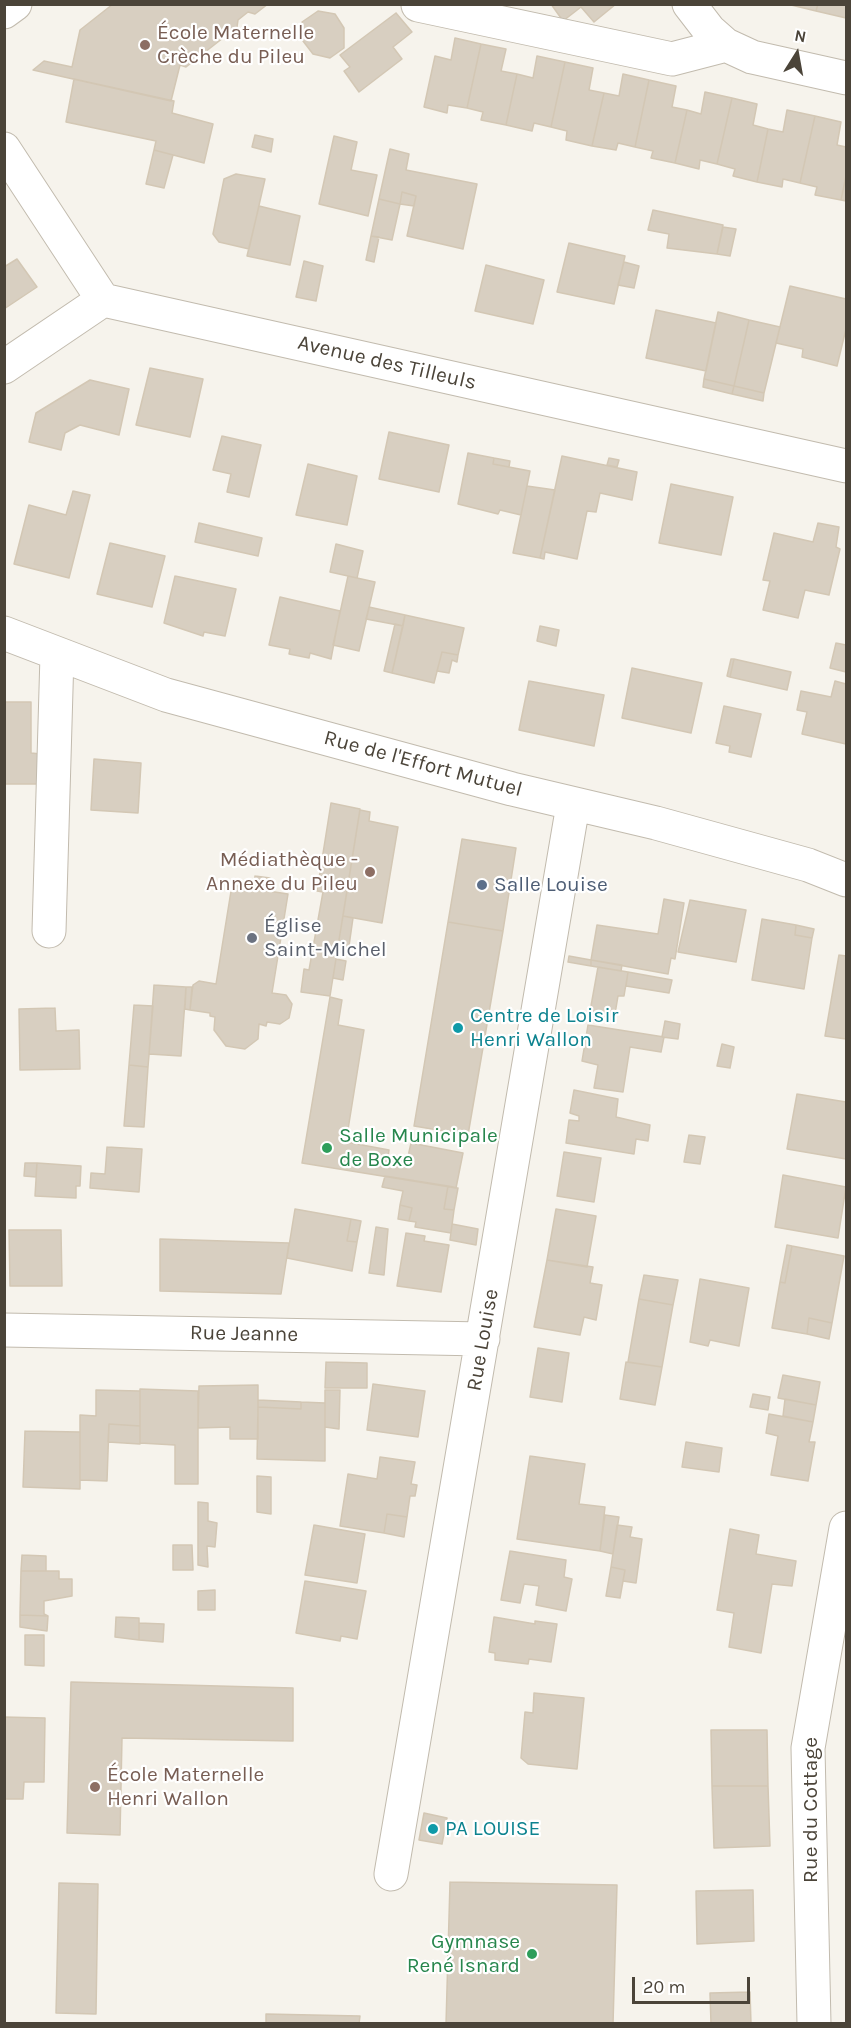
<!DOCTYPE html>
<meta charset="utf-8">
<style>
body{margin:0}
#map{position:relative;width:851px;height:2028px;overflow:hidden;background:#f6f3ec;font-family:Karla,sans-serif}
canvas{display:block}
.frame{position:absolute;inset:0;border:6px solid #4b4439;pointer-events:none}
.north{position:absolute;left:767px;top:24px;width:60px;height:60px;-webkit-text-stroke:4px #fff;paint-order:stroke;rotate:11deg;font-size:16px;font-weight:700;line-height:24px;text-align:center;color:#4b4439}
.north::after{content:'';display:block;margin:auto;width:21px;height:27px;background:#4b4439;clip-path:polygon(50% 0,100% 100%,50% 72%,0 100%)}
.scale{position:absolute;left:632px;top:1977px;width:118px;height:27px;box-sizing:border-box;border:3px solid #4b4439;border-top:0;padding-left:8px;font-size:18px;line-height:21px;white-space:nowrap;color:#4b4439;-webkit-text-stroke:4px #fff;paint-order:stroke}
</style>
<div id="map">
<canvas width="851" height="2028"></canvas>
<div class="frame"></div>
<div class="north">N</div>
<div class="scale">20 m</div>
</div>
<script>
const ctx = document.querySelector('canvas').getContext('2d');
ctx.lineJoin = 'round';
function fillPath(path, color) {
  ctx.fillStyle = color;
  ctx.fill(path, 'evenodd');
}
function poly(rows) {
  const path = new Path2D();
  for (const r of rows) {
    path.moveTo(r[0], r[1]);
    for (let i = 2; i < r.length; i += 2) path.lineTo(r[i], r[i + 1]);
  }
  return path;
}
function stroke(path, color, width, dash) {
  ctx.strokeStyle = color;
  ctx.lineWidth = width;
  ctx.lineCap = dash ? 'butt' : 'round';
  ctx.setLineDash(dash || []);
  ctx.stroke(path);
}
function label(font, color, halo, rows, align = 'center') {
  ctx.font = font + ' Karla,sans-serif';
  ctx.lineWidth = 4.5;
  ctx.setLineDash([]);
  ctx.textBaseline = 'middle';
  ctx.strokeStyle = halo;
  ctx.fillStyle = color;
  for (const [text, x, y, turn = 0] of rows) {
    ctx.save();
    ctx.translate(x, y);
    ctx.rotate((+turn || 0) * Math.PI / 180);
    ctx.textAlign = isNaN(turn) ? turn : align;
    if (halo) ctx.strokeText(text, 0, 0);
    ctx.fillText(text, 0, 0);
    ctx.restore();
  }
}
const building = poly([
 [113,4,268,4,255,14,248,12,238,20,237,27,186,67,180,65,171,101,33,70,44,61,72,67,80,30,113,4],
 [551,4,616,4,594,22,581,7,563,21,551,4],
 [787,4,818,4,816,11,787,4],
 [818,4,846,4,846,18,816,11,818,4],
 [318,11,335,14,344,28,344,48,330,58,313,54,303,41,302,22,318,11],
 [396,13,412,32,393,47,402,59,359,92,344,71,350,67,340,55,396,13],
 [455,38,481,44,467,108,448,105,447,113,424,107,435,56,451,60,455,38],
 [481,44,506,49,501,71,517,74,506,125,481,120,483,112,467,108,481,44],
 [537,56,565,62,551,127,534,123,532,131,506,125,517,74,533,78,537,56],
 [565,62,593,68,589,90,604,93,592,146,566,140,567,131,551,127,565,62],
 [623,74,649,80,635,147,618,143,616,150,592,146,604,93,619,96,623,74],
 [74,79,174,101,172,113,213,124,204,163,154,150,156,141,66,122,74,79],
 [649,80,676,86,672,107,687,110,675,163,651,158,653,151,635,147,649,80],
 [705,92,732,98,717,164,700,160,699,169,675,163,687,110,701,114,705,92],
 [732,98,757,104,753,125,768,129,757,182,733,176,735,169,717,164,732,98],
 [787,110,815,116,800,183,783,179,782,187,757,182,768,129,783,132,787,110],
 [815,116,841,122,837,145,846,147,846,176,841,200,815,195,817,187,800,183,815,116],
 [255,135,273,139,271,152,252,147,255,135],
 [334,136,357,142,351,170,377,175,368,216,319,204,334,136],
 [390,149,409,154,406,170,477,184,463,249,407,236,416,196,402,192,400,204,379,199,390,149],
 [154,150,173,155,164,188,146,184,154,150],
 [236,174,265,179,249,249,219,242,213,234,224,179,236,174],
 [846,176,846,201,841,200,846,176],
 [402,192,416,196,414,206,400,204,402,192],
 [379,199,400,204,392,240,371,236,379,199],
 [259,206,300,216,290,265,247,256,259,206],
 [653,210,723,225,717,254,667,248,669,234,648,230,653,210],
 [723,227,736,229,730,256,717,254,723,227],
 [371,236,379,237,374,262,366,260,371,236],
 [569,243,625,256,614,304,557,292,569,243],
 [17,259,37,287,4,309,4,267,17,259],
 [304,261,323,266,316,301,296,297,304,261],
 [624,262,639,266,634,288,618,285,624,262],
 [486,265,544,280,533,324,475,311,486,265],
 [790,286,846,299,846,329,837,366,802,357,803,349,776,343,790,286],
 [656,310,716,323,706,371,646,358,656,310],
 [718,312,749,320,734,386,704,379,718,312],
 [749,320,780,327,764,393,734,386,749,320],
 [150,368,203,379,190,437,136,425,150,368],
 [704,379,734,386,732,394,703,387,704,379],
 [90,380,129,389,119,435,80,425,65,433,61,450,29,442,36,413,90,380],
 [734,386,764,393,763,401,732,394,734,386],
 [389,432,449,445,439,492,379,479,389,432],
 [222,436,261,445,249,497,227,492,231,474,213,470,222,436],
 [468,453,494,458,493,464,530,471,521,515,500,510,498,514,458,504,468,453],
 [562,456,637,472,632,500,600,493,596,512,587,511,577,559,545,552,544,559,540,558,562,456],
 [494,458,510,461,509,467,493,464,494,458],
 [609,458,619,460,617,467,607,465,609,458],
 [308,464,357,476,347,525,296,515,308,464],
 [671,484,733,497,721,555,659,543,671,484],
 [527,486,555,490,540,558,513,553,527,486],
 [73,491,90,495,69,578,14,564,29,505,66,515,73,491],
 [199,523,262,538,258,556,195,542,199,523],
 [818,523,839,527,836,547,840,549,829,595,805,590,798,618,763,610,770,581,763,580,774,533,813,542,818,523],
 [110,543,165,556,152,607,97,594,110,543],
 [336,544,363,551,357,578,330,572,336,544],
 [175,576,236,589,225,636,204,632,203,636,164,623,175,576],
 [348,576,375,582,359,651,333,645,348,576],
 [280,597,340,611,331,659,310,653,309,658,289,654,290,649,269,645,280,597],
 [369,607,405,615,403,626,366,619,369,607],
 [405,615,464,628,458,655,442,652,434,683,392,673,405,615],
 [395,624,403,626,392,673,384,671,395,624],
 [540,626,559,630,556,646,537,641,540,626],
 [836,643,846,645,846,672,830,668,836,643],
 [442,652,458,655,457,662,452,660,449,673,437,671,442,652],
 [731,659,734,659,730,677,727,676,731,659],
 [734,659,791,672,787,690,730,677,734,659],
 [632,668,702,683,691,733,622,718,632,668],
 [529,681,604,695,594,746,519,730,529,681],
 [835,681,846,684,846,744,802,734,807,712,797,710,801,691,831,697,835,681],
 [4,702,31,702,31,753,41,754,42,784,4,784,4,702],
 [724,706,761,714,751,757,729,752,730,746,716,743,724,706],
 [94,759,141,763,138,813,91,810,94,759],
 [331,803,360,809,330,996,301,992,304,969,309,970,323,892,317,891,331,803],
 [360,810,370,812,369,821,398,827,382,923,343,916,360,810],
 [462,839,516,848,503,931,448,922,462,839],
 [255,876,270,878,268,891,288,894,272,993,286,995,292,1004,289,1018,280,1024,267,1022,266,1026,259,1024,258,1039,245,1049,226,1046,214,1030,215,1017,210,1016,210,1013,190,1010,193,985,199,981,216,984,232,885,253,889,255,876],
 [664,899,684,903,675,959,671,958,668,974,591,960,597,925,658,934,664,899],
 [690,900,746,910,736,962,678,952,690,900],
 [343,916,353,918,348,953,337,952,343,916],
 [762,919,796,925,795,935,812,938,804,989,752,980,762,919],
 [448,922,503,931,468,1135,414,1126,448,922],
 [796,925,814,929,812,938,795,935,796,925],
 [839,955,846,956,846,1039,825,1036,839,955],
 [569,956,591,960,591,966,568,962,569,956],
 [336,959,346,961,343,980,333,978,336,959],
 [591,960,622,965,621,971,591,966,591,960],
 [598,967,628,972,624,996,618,996,614,1020,589,1017,598,967],
 [628,972,672,980,669,993,626,986,628,972],
 [154,985,186,987,181,1056,149,1054,154,985],
 [186,987,192,987,190,1010,185,1009,186,987],
 [330,997,342,1000,338,1025,364,1030,346,1142,389,1150,388,1158,407,1161,411,1143,463,1153,456,1188,302,1163,330,997],
 [134,1005,153,1006,148,1067,129,1065,134,1005],
 [55,1008,56,1031,79,1030,80,1069,20,1070,19,1009,55,1008],
 [665,1021,680,1024,678,1039,662,1037,665,1021],
 [588,1025,664,1037,661,1052,630,1047,623,1092,594,1088,598,1065,582,1061,588,1025],
 [722,1044,734,1047,730,1068,717,1066,722,1044],
 [129,1065,148,1067,144,1127,124,1126,129,1065],
 [574,1090,618,1099,616,1117,650,1125,648,1141,636,1139,634,1154,566,1143,569,1120,579,1121,579,1116,570,1113,574,1090],
 [797,1094,846,1102,846,1159,787,1149,797,1094],
 [689,1135,705,1137,700,1164,684,1162,689,1135],
 [107,1147,142,1149,139,1192,90,1188,91,1173,105,1174,107,1147],
 [564,1152,601,1158,594,1202,557,1196,564,1152],
 [25,1163,37,1163,36,1177,24,1176,25,1163],
 [37,1163,81,1166,80,1186,76,1186,76,1198,35,1196,37,1163],
 [783,1175,846,1187,838,1238,775,1227,783,1175],
 [385,1176,448,1186,444,1209,454,1210,451,1233,415,1227,416,1222,409,1221,412,1208,400,1205,403,1191,382,1187,385,1176],
 [448,1186,458,1188,454,1210,444,1209,448,1186],
 [400,1205,412,1208,409,1221,398,1219,400,1205],
 [295,1209,351,1219,347,1241,357,1242,352,1271,287,1258,295,1209],
 [556,1209,596,1216,587,1267,547,1260,556,1209],
 [351,1219,361,1221,357,1242,347,1241,351,1219],
 [452,1224,478,1229,476,1245,450,1240,452,1224],
 [376,1227,388,1229,384,1275,369,1273,376,1227],
 [9,1230,61,1230,62,1286,10,1286,9,1230],
 [406,1233,425,1236,424,1241,449,1245,441,1292,397,1286,406,1233],
 [160,1239,289,1243,281,1294,160,1291,160,1239],
 [787,1245,792,1246,785,1283,780,1282,787,1245],
 [792,1246,844,1256,832,1323,809,1318,807,1334,772,1328,780,1282,785,1283,792,1246],
 [547,1260,593,1267,590,1283,602,1285,596,1320,584,1317,580,1335,534,1327,547,1260],
 [644,1275,678,1280,673,1305,639,1299,644,1275],
 [700,1279,749,1288,739,1346,710,1340,708,1346,690,1342,700,1279],
 [639,1299,673,1305,662,1367,628,1362,639,1299],
 [809,1318,832,1323,829,1339,807,1334,809,1318],
 [538,1348,569,1353,562,1402,530,1397,538,1348],
 [326,1362,367,1363,367,1388,325,1388,326,1362],
 [626,1362,662,1367,655,1405,620,1399,626,1362],
 [783,1375,820,1382,816,1405,778,1398,783,1375],
 [373,1384,425,1391,418,1437,367,1430,373,1384],
 [258,1385,258,1439,230,1439,230,1427,198,1428,199,1386,258,1385],
 [140,1389,198,1391,198,1484,175,1484,175,1445,140,1443,140,1389],
 [96,1390,140,1391,140,1426,109,1424,107,1481,80,1480,80,1415,96,1416,96,1390],
 [325,1390,340,1390,339,1429,325,1427,325,1390],
 [753,1394,770,1397,768,1410,750,1407,753,1394],
 [785,1399,816,1405,813,1422,783,1416,785,1399],
 [258,1400,301,1402,301,1409,258,1407,258,1400],
 [301,1402,325,1403,325,1461,257,1459,258,1407,301,1409,301,1402],
 [769,1414,813,1422,809,1442,815,1442,808,1481,771,1475,778,1436,766,1433,769,1414],
 [109,1424,140,1426,140,1444,108,1442,109,1424],
 [25,1431,80,1432,80,1489,23,1487,25,1431],
 [686,1442,722,1448,719,1472,682,1467,686,1442],
 [530,1456,585,1464,579,1504,605,1507,600,1551,517,1539,530,1456],
 [380,1457,415,1462,411,1484,417,1485,415,1496,410,1496,407,1517,387,1514,384,1533,340,1526,348,1474,377,1479,380,1457],
 [257,1476,271,1477,271,1514,257,1512,257,1476],
 [198,1502,208,1503,208,1521,217,1523,215,1547,207,1546,208,1567,198,1565,198,1502],
 [387,1514,407,1517,404,1537,384,1533,387,1514],
 [605,1515,619,1517,613,1554,600,1551,605,1515],
 [314,1525,365,1534,357,1583,305,1575,314,1525],
 [617,1525,632,1527,630,1537,642,1539,636,1583,623,1581,625,1570,611,1567,617,1525],
 [730,1529,759,1535,756,1554,796,1561,792,1586,772,1584,761,1653,729,1647,734,1613,717,1610,730,1529],
 [173,1545,192,1545,193,1570,173,1570,173,1545],
 [510,1551,566,1560,564,1577,572,1579,566,1611,536,1605,539,1586,524,1584,520,1603,501,1600,510,1551],
 [22,1555,46,1556,46,1571,21,1571,22,1555],
 [611,1567,625,1570,620,1598,606,1596,611,1567],
 [21,1571,59,1571,59,1579,72,1579,72,1596,44,1601,44,1614,48,1616,20,1615,21,1571],
 [305,1581,366,1591,357,1639,341,1636,340,1641,296,1633,305,1581],
 [215,1590,215,1610,198,1610,198,1591,215,1590],
 [20,1615,48,1616,47,1631,20,1627,20,1615],
 [116,1617,139,1618,139,1640,115,1637,116,1617],
 [494,1617,535,1624,535,1621,557,1624,551,1662,529,1659,528,1664,495,1660,495,1653,489,1652,494,1617],
 [139,1623,164,1624,163,1642,139,1640,139,1623],
 [25,1635,44,1635,44,1666,25,1665,25,1635],
 [71,1682,293,1688,293,1741,122,1738,120,1835,67,1833,71,1682],
 [534,1693,584,1698,577,1769,528,1764,521,1758,525,1712,533,1713,534,1693],
 [4,1717,45,1718,44,1782,24,1782,23,1799,4,1799,4,1717],
 [711,1730,767,1730,768,1786,712,1786,711,1730],
 [712,1786,768,1786,770,1846,714,1848,712,1786],
 [424,1813,447,1818,442,1844,419,1840,424,1813],
 [450,1882,617,1885,613,2024,446,2024,450,1882],
 [59,1883,98,1884,96,2014,56,2013,59,1883],
 [753,1890,754,1941,697,1944,696,1891,753,1890],
 [750,1992,751,2024,711,2024,710,1993,750,1992],
 [266,2014,360,2016,359,2024,266,2024,266,2014]
]);
const minor = poly([
 [689,4,709,30,726,45,752,57,846,78],
 [418,5,672,59,726,45],
 [4,12,15,4],
 [4,149,103,300,846,466],
 [4,367,103,300],
 [4,633,166,695,512,789,656,823,808,865,846,880],
 [49,931,57,655],
 [4,1330,483,1339],
 [391,1874,573,805],
 [814,2024,808,1748,846,1528]
]);
const markers = [
 [145,45,6,"#8d6e63"],
 [370,872,6,"#8d6e63"],
 [482,885,6,"#5c6f8a"],
 [252,938,6,"#6b7280"],
 [458,1028,6,"#0f9aa8"],
 [327,1148,6,"#2e9e5b"],
 [95,1787,6,"#8d6e63"],
 [433,1829,6,"#0f9aa8"],
 [532,1954,6,"#2e9e5b"]
];
const educationNames = [
 ["École Maternelle",157,33],
 ["Crèche du Pileu",157,57],
 ["Médiathèque -",358,860,"right"],
 ["Annexe du Pileu",358,884,"right"],
 ["École Maternelle",107,1775],
 ["Henri Wallon",107,1799]
];
const streetNames = [
 ["Avenue des Tilleuls",387,363,13],
 ["Rue de l'Effort Mutuel",423,764,15],
 ["Rue Jeanne",244,1334,1],
 ["Rue Louise",483,1340,-80],
 ["Rue du Cottage",811,1810,-90]
];
const serviceNames = [
 ["Salle Louise",494,885]
];
const worshipNames = [
 ["Église",264,926],
 ["Saint-Michel",264,950]
];
const cultureNames = [
 ["Centre de Loisir",470,1016],
 ["Henri Wallon",470,1040],
 ["PA LOUISE",445,1829]
];
const leisureNames = [
 ["Salle Municipale",339,1136],
 ["de Boxe",339,1160],
 ["Gymnase",520,1942,"right"],
 ["René Isnard",520,1966,"right"]
];
fillPath(building, '#d8cfc1');
stroke(building, '#d3c7b4', 1.5);
stroke(minor, '#c2bbae', 35);
stroke(minor, '#fff', 33);
for (const [x, y, r, color] of markers) {
  const dot = new Path2D();
  dot.arc(x, y, r, 0, 2 * Math.PI);
  ctx.fillStyle = color;
  ctx.fill(dot);
  stroke(dot, '#fff', 2);
}
label('21px', '#785e54', '#fff', educationNames, 'left');
label('21px', '#4b4439', '#fff', streetNames);
label('21px', '#4e5e75', '#fff', serviceNames, 'left');
label('21px', '#5b616d', '#fff', worshipNames, 'left');
label('21px', '#0d838f', '#fff', cultureNames, 'left');
label('21px', '#27864d', '#fff', leisureNames, 'left');
</script>
